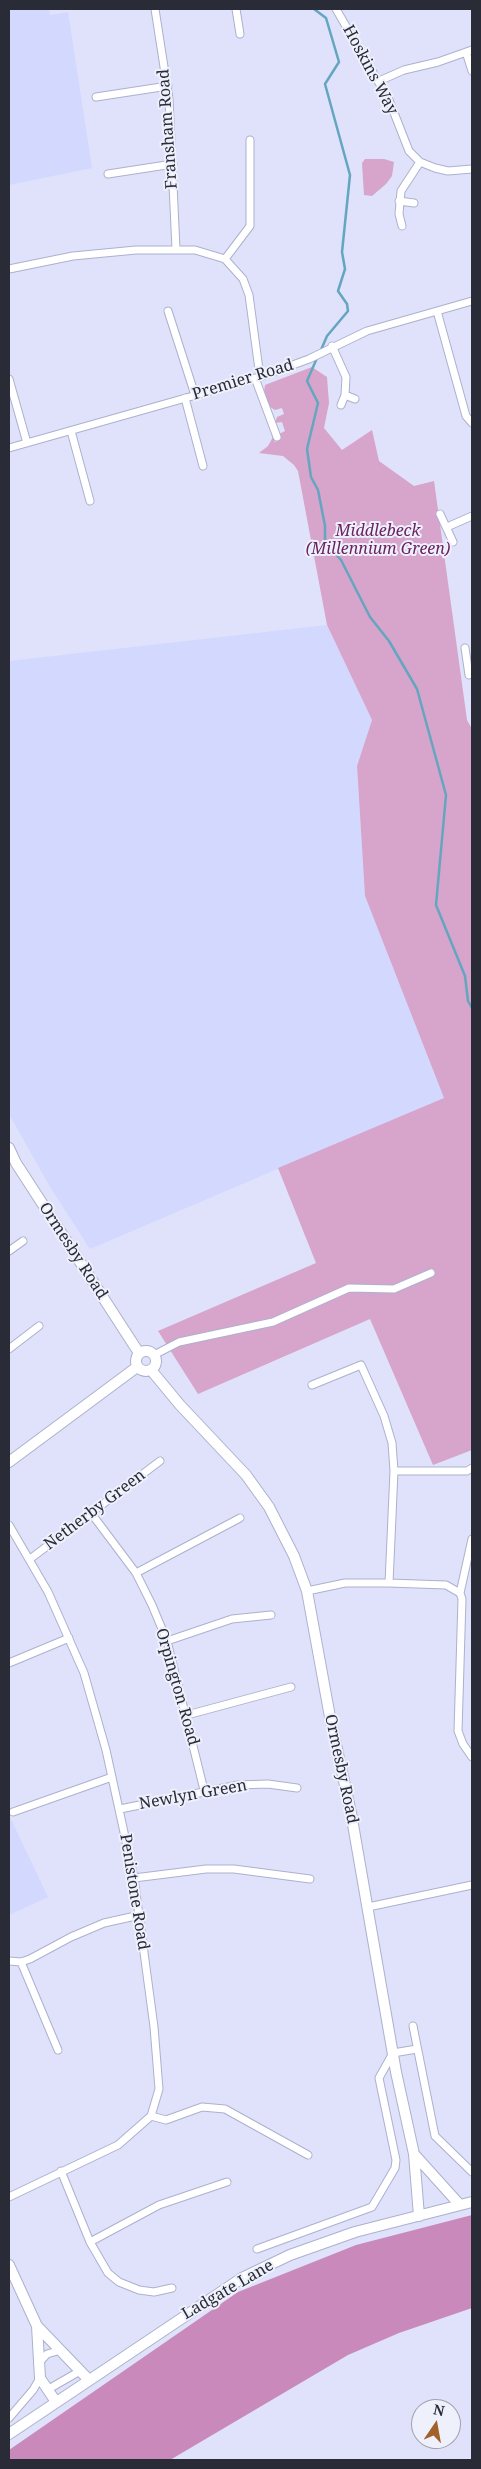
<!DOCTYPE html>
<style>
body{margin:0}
#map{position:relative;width:481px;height:2469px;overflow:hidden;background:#dfe2fa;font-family:"Noto Serif",serif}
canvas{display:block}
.frame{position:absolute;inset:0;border:10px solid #292b36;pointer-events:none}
.north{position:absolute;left:411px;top:2399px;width:50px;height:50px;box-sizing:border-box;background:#eef0fc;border:1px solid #9fa1ad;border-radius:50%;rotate:12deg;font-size:14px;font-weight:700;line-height:20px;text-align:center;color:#292b36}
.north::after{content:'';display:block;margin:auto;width:18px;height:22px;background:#a16129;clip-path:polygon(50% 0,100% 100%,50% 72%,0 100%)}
</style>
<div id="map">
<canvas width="481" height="2469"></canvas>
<div class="frame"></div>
<div class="north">N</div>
</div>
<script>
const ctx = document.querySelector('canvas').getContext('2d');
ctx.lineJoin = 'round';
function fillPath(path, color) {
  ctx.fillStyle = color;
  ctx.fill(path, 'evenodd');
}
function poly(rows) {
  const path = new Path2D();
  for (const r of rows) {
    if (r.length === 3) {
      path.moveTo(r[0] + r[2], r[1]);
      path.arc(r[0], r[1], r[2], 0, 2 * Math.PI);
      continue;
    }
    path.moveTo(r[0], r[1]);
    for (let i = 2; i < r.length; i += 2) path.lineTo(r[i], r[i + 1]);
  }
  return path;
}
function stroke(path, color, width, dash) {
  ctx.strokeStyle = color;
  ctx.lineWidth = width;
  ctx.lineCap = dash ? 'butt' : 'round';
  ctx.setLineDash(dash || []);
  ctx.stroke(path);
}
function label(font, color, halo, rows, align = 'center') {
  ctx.font = font + ' "Noto Serif",serif';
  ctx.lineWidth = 4;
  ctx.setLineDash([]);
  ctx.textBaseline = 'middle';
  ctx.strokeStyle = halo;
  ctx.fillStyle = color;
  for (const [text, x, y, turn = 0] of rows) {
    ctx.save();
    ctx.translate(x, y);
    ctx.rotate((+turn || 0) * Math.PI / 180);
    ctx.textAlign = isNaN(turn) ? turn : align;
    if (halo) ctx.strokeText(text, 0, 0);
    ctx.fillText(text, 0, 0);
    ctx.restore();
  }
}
const built = poly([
 [9,9,49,9,50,15,68,12,92,168,9,185],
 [327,625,372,720,357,766,365,896,444,1098,90,1249,50,1187,9,1114,11,1112,9,1107,9,661],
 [9,1815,48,1897,9,1915]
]);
const green = poly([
 [365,159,384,159,394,162,392,176,386,184,372,196,364,195,362,163],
 [312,367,327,377,329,403,324,428,342,450,372,430,379,461,414,486,434,481,467,720,472,729,472,1450,433,1465,370,1319,198,1394,158,1331,316,1263,278,1168,444,1098,365,896,357,766,372,720,327,625,298,471,294,465,283,456,259,453,268,446,273,437,275,442,281,439,279,434,285,431,282,422,275,423,277,417,284,414,282,408,275,410,270,407,264,392,265,385]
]);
const forest = poly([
 [472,2215,472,2308,399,2333,348,2355,170,2460,9,2460,9,2450,238,2292,356,2245]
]);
const stream = poly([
 [314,9,326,18,339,62,325,84,350,175,342,252,345,269,338,291,347,304,348,311,327,336,321,350],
 [317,358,307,381,318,403,307,449,311,477,318,490,325,526,325,542,341,560,370,617,389,641,417,689,446,795,436,905,465,976,468,1001,472,1008]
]);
const street = poly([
 [155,9,169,99,176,249],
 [236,9,240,34],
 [336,9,389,100,409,151,420,162,435,168,448,171,472,169],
 [466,52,472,71],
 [379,81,404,70,438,62,472,50],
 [96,97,168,86],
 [108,174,173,164],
 [399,201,414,203],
 [402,226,399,214,401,191,420,162],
 [225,259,250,226,250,140],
 [9,269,73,256,136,250,195,250,225,259,243,279,249,295,260,377],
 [168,311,195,395],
 [437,311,466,416,472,423],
 [332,346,346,377,345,395,341,405],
 [255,378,277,437],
 [9,379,27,443],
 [345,395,355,399],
 [185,398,203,466],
 [71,431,90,501],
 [9,448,260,377,309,359,367,331,472,301],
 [440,514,453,542],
 [447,527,472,516],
 [465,648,469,675],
 [9,1251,23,1241],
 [9,1349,39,1326],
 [154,1355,179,1342,273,1322,349,1288,394,1289,431,1273],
 [312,1385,361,1365,384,1416,392,1443,394,1471,389,1583],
 [394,1471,467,1471,472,1468],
 [91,1513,136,1573,152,1605,167,1641,204,1790],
 [9,1525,48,1592,84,1673,106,1750,134,1878,154,2027,159,2089,151,2116,118,2145,9,2197],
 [30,1559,160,1461],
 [136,1573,240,1518],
 [307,1591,345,1583,389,1583,446,1585,460,1593,462,1599,458,1731,463,1744,472,1757],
 [460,1593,472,1539],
 [167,1641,232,1619,271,1615],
 [9,1663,69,1638],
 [187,1715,291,1687],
 [120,1809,238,1785,268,1784,297,1788],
 [13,1812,112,1777],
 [134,1878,206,1869,234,1869,310,1879],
 [368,1907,472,1885],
 [9,1961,21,1962,30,1959,71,1937,104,1923,140,1915],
 [21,1962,58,2050],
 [413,2026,435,2136,472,2172],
 [151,2116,166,2120,202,2107,225,2109,308,2155],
 [61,2171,90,2242,108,2273,119,2282,139,2290,154,2292,172,2288],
 [90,2242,159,2205,227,2182],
 [257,2249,372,2207,395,2168,396,2160,379,2078,393,2053,417,2049],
 [38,2364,47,2354,61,2350],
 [47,2390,80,2371],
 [9,2418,33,2390,40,2378]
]);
const secondary = poly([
 [9,1148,16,1163,139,1353],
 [146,1361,10],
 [151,1370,180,1405,246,1475,269,1507,294,1556,307,1591,330,1717,351,1813,396,2072,414,2154,419,2216],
 [9,1462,137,1367],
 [414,2154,460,2205],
 [9,2265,37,2326,88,2379],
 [37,2326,40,2378,56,2402],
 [9,2434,242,2278,290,2255,355,2232,472,2202]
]);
const streetNames = [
 ["Hoskins Way",370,70,62],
 ["Fransham Road",168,129,-94],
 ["Premier Road",243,380,-17],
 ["Ormesby Road",73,1251,57],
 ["Netherby Green",95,1510,-37],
 ["Orpington Road",177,1687,74],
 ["Ormesby Road",341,1769,78],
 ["Newlyn Green",193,1795,-10],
 ["Penistone Road",134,1892,81],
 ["Ladgate Lane",228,2290,-30]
];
const parkNames = [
 ["Middlebeck",378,531],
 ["(Millennium Green)",378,549]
];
fillPath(built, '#d3d9fe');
fillPath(green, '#d7a4cb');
fillPath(forest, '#c98abb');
stroke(stream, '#64a6c0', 2.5);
stroke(street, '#acb1cd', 9);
stroke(secondary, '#acb1cd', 12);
stroke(street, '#fff', 7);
stroke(secondary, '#fff', 10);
label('16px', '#292b36', '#eef0fc', streetNames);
label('italic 16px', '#6c2260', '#eef0fc', parkNames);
</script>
